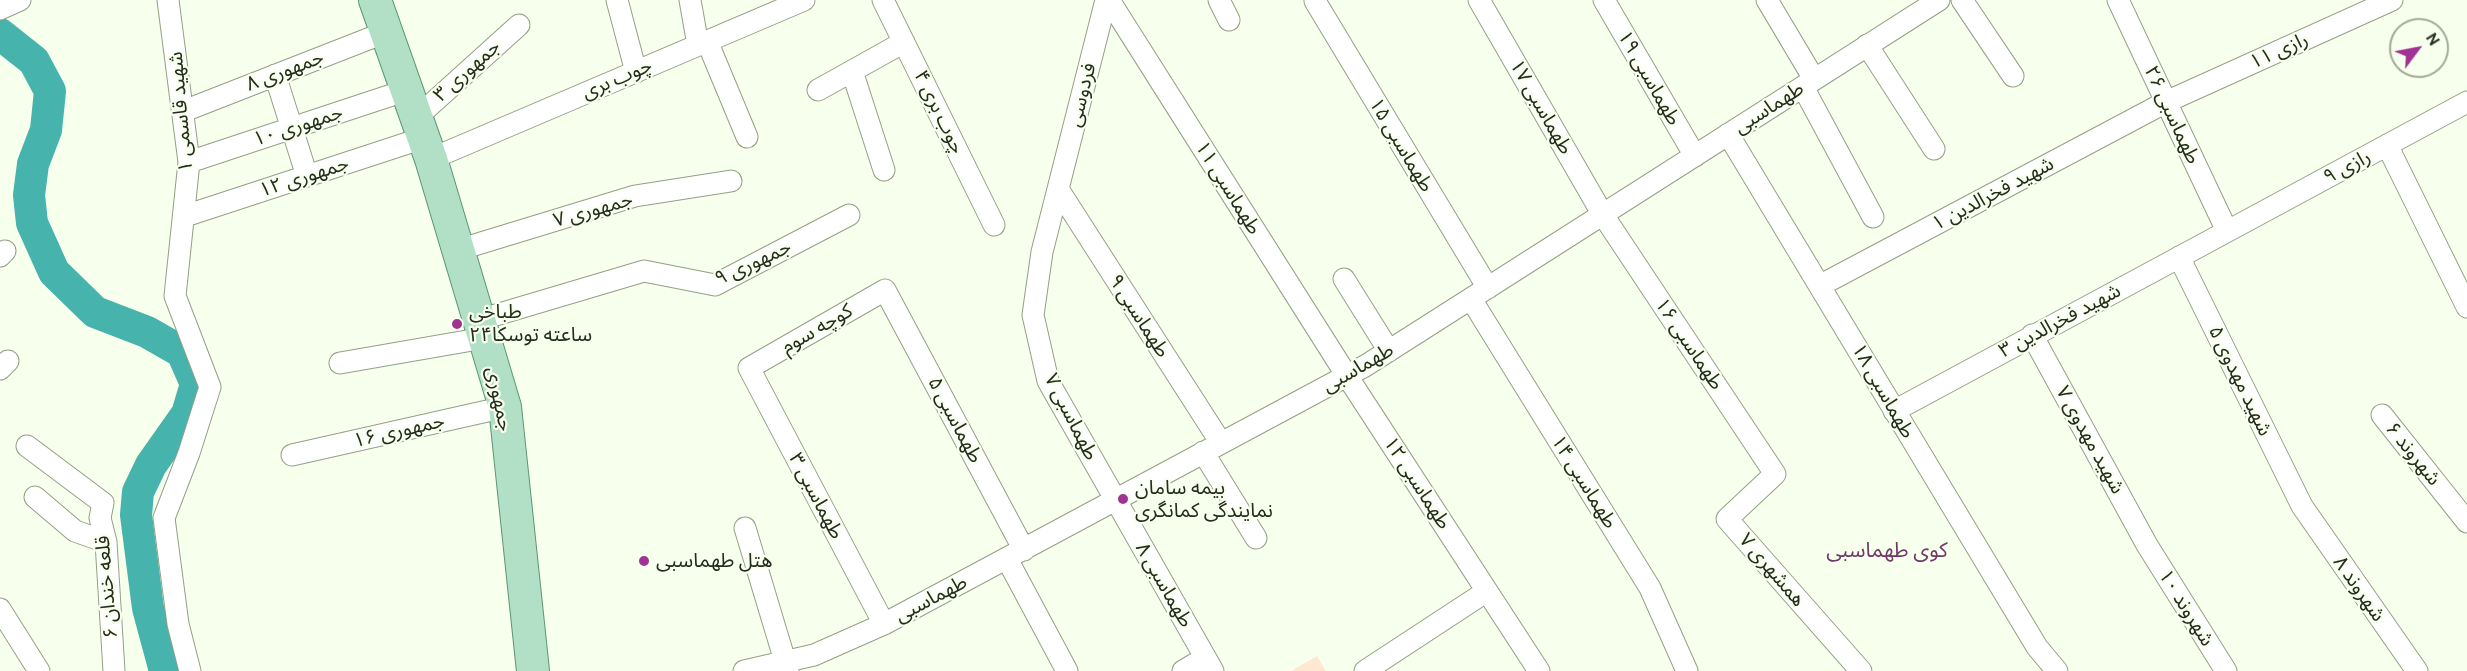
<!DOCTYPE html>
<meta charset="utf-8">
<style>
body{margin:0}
#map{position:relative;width:2467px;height:671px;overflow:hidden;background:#f7ffed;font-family:Cabin,sans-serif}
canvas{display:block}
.north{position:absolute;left:2389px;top:18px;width:60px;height:60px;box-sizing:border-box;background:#f7ffed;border:2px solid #a3aa9b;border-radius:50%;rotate:58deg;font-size:16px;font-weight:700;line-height:24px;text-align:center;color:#262b20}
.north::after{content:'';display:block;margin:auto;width:21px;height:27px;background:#a03393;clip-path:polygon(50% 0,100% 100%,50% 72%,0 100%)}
</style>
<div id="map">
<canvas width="2467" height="671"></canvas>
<div class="north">N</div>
</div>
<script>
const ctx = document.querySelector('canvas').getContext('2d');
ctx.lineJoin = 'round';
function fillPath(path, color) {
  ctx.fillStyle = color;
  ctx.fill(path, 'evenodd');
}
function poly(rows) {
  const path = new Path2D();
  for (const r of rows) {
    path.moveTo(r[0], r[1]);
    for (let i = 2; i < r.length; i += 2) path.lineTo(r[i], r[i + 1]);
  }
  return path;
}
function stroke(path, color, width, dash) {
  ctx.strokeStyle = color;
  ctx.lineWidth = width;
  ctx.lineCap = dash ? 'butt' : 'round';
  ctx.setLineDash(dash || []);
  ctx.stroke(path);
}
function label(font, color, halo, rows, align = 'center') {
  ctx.font = font + ' Cabin,"Noto Sans Arabic",sans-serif';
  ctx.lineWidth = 4.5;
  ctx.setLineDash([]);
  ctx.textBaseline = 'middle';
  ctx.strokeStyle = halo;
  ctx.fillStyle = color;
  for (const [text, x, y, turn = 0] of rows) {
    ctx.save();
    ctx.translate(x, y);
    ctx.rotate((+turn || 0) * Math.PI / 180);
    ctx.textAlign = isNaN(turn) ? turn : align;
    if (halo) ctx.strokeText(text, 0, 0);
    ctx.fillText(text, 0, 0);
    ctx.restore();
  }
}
const green = poly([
 [1317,656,1326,671,1291,671]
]);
const river = poly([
 [0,34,34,61,50,91,46,130,33,164,29,195,32,223,54,272,95,312,147,332,182,352,196,384,187,414,151,465,138,492,136,515,148,608,165,671]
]);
const minor = poly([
 [168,0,189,162,175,296,210,387,189,453,164,518,178,624,190,671],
 [617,0,636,72],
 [690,0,698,45],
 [883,0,994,225],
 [1106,0,1042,252,1033,315,1048,381,1213,671],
 [1109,0,1347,376,1539,671],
 [1219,0,1229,20],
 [1479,0,1603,215,1775,474,1727,519,1861,671],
 [1604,0,1695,156],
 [1767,0,1814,79],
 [1962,0,2013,76],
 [2118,0,2227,231],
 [1315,1,1488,288],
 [0,9,20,0],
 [707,41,747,137],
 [1867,45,1934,149],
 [852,71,884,170],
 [275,75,307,176],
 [1803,87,1873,217],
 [818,90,904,42],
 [184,111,386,32],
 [416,118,519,25],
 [1728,134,2037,647,2057,671],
 [2387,145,2467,307],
 [431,159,804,0],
 [189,162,407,90],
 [1058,189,1221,443],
 [185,216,423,138],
 [458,250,635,196,731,181],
 [0,256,5,251],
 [2179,257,2302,506,2417,671],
 [1344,279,1389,351],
 [1821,285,2166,102,2392,0],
 [1471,299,1650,588,1687,671],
 [479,320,644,271,715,285,849,215],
 [2032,335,2147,545,2226,671],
 [340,363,484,338],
 [0,369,8,361],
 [1894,411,2467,102],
 [2382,415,2467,522],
 [27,446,103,503,100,518,106,542,114,671],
 [1203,452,1256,538],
 [292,455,505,407],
 [35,497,75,531,106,542],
 [745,528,788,671],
 [1007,559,1067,671],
 [0,609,39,671],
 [884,624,749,368,885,290,1024,550],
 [744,671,814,655,884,624,1365,366,1939,0],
 [1183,671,1205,658],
 [1365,671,1487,591]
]);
const primary = poly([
 [375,0,431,159,505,407,533,671]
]);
const markers = [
 [457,324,6,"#a03393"],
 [1123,499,6,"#a03393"],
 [644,561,6,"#a03393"]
];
const streetNames = [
 ["رازی ۱۱",2279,51,-24],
 ["۸ جمهوری",285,71,-21],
 ["۳ جمهوری",467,71,-42],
 ["۱۹ طهماسبی",1649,78,60],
 ["چوب بری",617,79,-23],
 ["فردوسی",1082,95,-76],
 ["۱۷ طهماسبی",1541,107,60],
 ["طهماسبی",1769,108,-33],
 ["۱ شهید قاسمی",181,112,-95],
 ["۴ چوب بری",939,112,64],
 ["۲۶ طهماسبی",2172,115,65],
 ["۱۰ جمهوری",298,126,-18],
 ["۱۵ طهماسبی",1401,145,59],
 ["رازی ۹",2347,167,-28],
 ["۱۲ جمهوری",304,177,-18],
 ["۱۱ طهماسبی",1228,188,58],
 ["۱ شهید فخرالدین",1993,194,-28],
 ["۷ جمهوری",593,210,-16],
 ["۹ جمهوری",753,263,-25],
 ["۹ طهماسبی",1139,316,57],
 ["۳ شهید فخرالدین",2060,321,-28],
 ["کوچه سوم",817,329,-30],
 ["۱۶ طهماسبی",1689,344,56],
 ["طهماسبی",1358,368,-30],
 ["۵ شهید مهدوی",2240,381,64],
 ["۱۸ طهماسبی",1883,391,60],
 ["جمهوری",499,399,78],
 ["۷ طهماسبی",1071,417,63],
 ["۵ طهماسبی",955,420,62],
 ["۱۶ جمهوری",399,431,-13],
 ["۷ شهید مهدوی",2090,440,61],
 ["شهروند ۶",2413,454,51],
 ["۱۴ طهماسبی",1584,482,58],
 ["۱۲ طهماسبی",1417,483,57],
 ["۳ طهماسبی",816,496,62],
 ["۷ همشهری",1772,570,49],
 ["۸ طهماسبی",1164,585,60],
 ["۶ قلعه خندان",107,587,-95],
 ["شهروند ۸",2359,589,55],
 ["طهماسبی",931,599,-28],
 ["شهروند ۱۰",2186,608,58]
];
const poiNames = [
 ["طباخی",469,312],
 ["۲۴ساعته توسکا",469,335],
 ["بیمه سامان",1135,488],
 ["نمایندگی کمانگری",1135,511],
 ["هتل طهماسبی",656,561]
];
const neighbourhoodNames = [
 ["کوی طهماسبی",1887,551]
];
fillPath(green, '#ffe8d2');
stroke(river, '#46b3ac', 32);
stroke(minor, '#94a085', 23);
stroke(primary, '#5f9473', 34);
stroke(minor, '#fff', 21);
stroke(primary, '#b1e0c6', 32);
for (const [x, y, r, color] of markers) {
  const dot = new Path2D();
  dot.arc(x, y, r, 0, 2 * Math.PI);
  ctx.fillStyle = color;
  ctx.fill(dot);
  stroke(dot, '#f7ffed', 2);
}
label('20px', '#262b20', '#f7ffed', streetNames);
label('20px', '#262b20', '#f7ffed', poiNames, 'left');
label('21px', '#703968', '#f7ffed', neighbourhoodNames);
</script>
